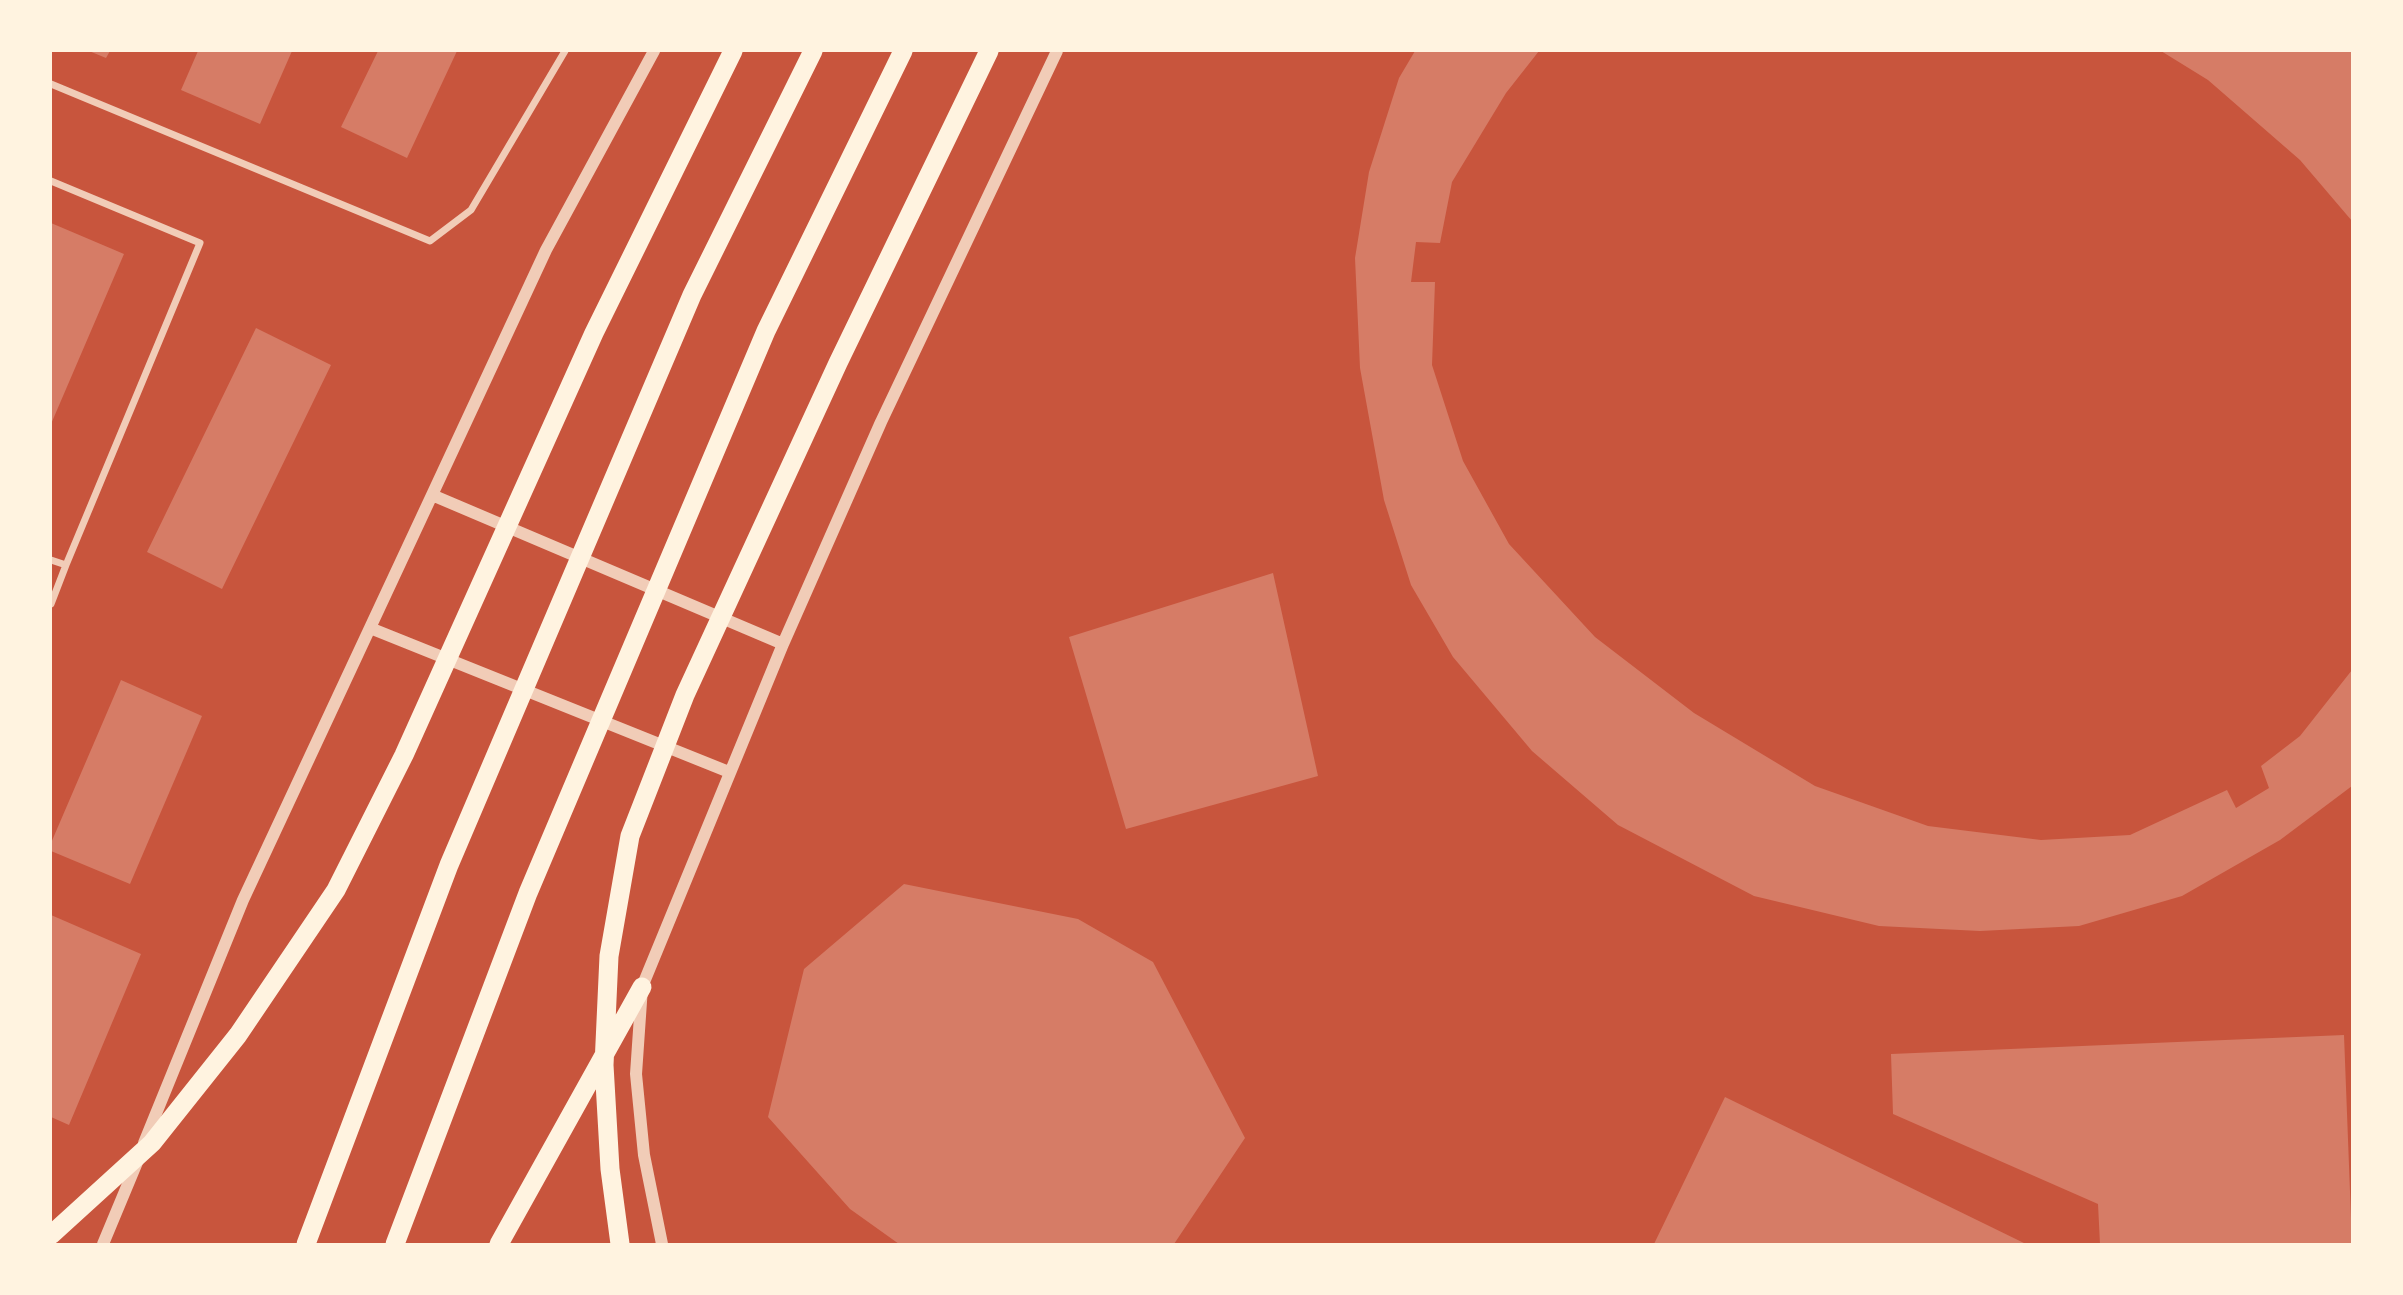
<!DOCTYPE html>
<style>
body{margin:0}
#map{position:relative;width:2403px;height:1295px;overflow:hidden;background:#c8553d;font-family:Overpass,sans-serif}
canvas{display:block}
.frame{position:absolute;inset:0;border:52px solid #fff3e0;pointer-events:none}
</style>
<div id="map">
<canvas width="2403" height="1295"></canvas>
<div class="frame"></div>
</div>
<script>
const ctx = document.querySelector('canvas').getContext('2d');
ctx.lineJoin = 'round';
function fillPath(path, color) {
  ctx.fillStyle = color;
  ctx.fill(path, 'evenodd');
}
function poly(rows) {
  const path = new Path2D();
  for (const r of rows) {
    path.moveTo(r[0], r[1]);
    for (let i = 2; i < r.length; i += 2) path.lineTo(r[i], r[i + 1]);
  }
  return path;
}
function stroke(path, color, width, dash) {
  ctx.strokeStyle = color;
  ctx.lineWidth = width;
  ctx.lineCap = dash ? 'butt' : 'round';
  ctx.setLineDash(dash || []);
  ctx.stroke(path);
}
const building = poly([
 [89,51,110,51,106,58],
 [198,51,292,51,260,124,181,90],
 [378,51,457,51,407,158,341,127],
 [1415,51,1539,51,1506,93,1452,182,1440,243,1416,242,1411,282,1435,282,1432,365,1463,461,1509,544,1595,637,1694,713,1815,786,1928,826,2041,840,2130,835,2227,790,2236,808,2269,788,2261,766,2300,736,2352,670,2352,786,2280,840,2182,896,2079,926,1980,931,1879,926,1754,896,1618,825,1532,751,1453,657,1411,585,1384,500,1360,368,1355,258,1369,172,1399,78],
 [2161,51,2352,51,2352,221,2300,160,2208,80],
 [51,223,124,254,51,424],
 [256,328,331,365,222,589,147,552],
 [1273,573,1318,776,1126,829,1069,637],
 [121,680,202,716,130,884,51,851,51,843],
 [904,884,1078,919,1153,962,1245,1138,1174,1244,899,1244,850,1209,768,1117,804,969],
 [51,915,141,954,69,1125,51,1117],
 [2344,1035,2352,1244,2100,1244,2098,1204,1893,1114,1891,1054],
 [1725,1097,2026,1244,1654,1244]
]);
const minor = poly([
 [51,84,430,241,471,210,565,51],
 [51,181,200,243,66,565],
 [51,560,66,565,51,604]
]);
const tertiary = poly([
 [432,495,783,644],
 [370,628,729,772],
 [144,1143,243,900,432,495,546,250,654,51],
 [103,1244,138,1160],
 [662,1244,644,1155,636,1074,642,987,783,644,881,422,1057,51]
]);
const trunk = poly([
 [51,1235,152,1143,238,1035,336,890,404,755,594,333,733,51],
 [306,1244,449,865,692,295,813,51],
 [395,1244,528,893,766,331,903,51],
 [499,1244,642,987],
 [620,1244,610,1169,604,1065,609,956,630,836,685,695,838,363,989,51]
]);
fillPath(building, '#d67c66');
stroke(minor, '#f1ccb7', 7);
stroke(tertiary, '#f1ccb7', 12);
stroke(trunk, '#fff3e0', 19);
</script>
